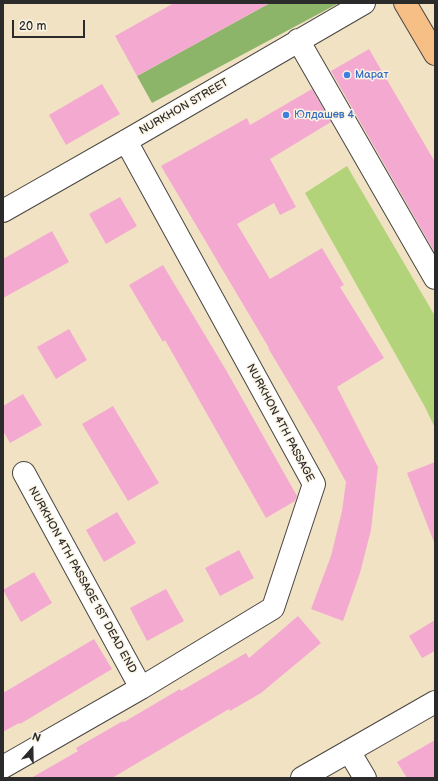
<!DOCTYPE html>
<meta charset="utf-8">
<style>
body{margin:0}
#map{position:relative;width:438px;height:781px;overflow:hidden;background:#f1e2c4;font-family:"Balsamiq Sans",sans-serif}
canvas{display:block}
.frame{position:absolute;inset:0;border:4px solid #2b2b2b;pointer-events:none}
.north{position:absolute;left:12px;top:729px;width:40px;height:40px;-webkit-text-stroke:3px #fcf5e5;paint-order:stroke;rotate:20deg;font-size:11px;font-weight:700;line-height:16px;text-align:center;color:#2b2b2b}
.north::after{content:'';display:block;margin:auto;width:14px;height:18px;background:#2b2b2b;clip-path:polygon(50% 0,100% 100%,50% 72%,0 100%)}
.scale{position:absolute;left:12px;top:20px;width:73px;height:18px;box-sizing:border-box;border:2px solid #2b2b2b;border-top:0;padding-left:5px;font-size:12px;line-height:14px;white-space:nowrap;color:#2b2b2b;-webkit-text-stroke:3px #fcf5e5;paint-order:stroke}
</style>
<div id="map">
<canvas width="438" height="781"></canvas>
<div class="frame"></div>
<div class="north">N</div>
<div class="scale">20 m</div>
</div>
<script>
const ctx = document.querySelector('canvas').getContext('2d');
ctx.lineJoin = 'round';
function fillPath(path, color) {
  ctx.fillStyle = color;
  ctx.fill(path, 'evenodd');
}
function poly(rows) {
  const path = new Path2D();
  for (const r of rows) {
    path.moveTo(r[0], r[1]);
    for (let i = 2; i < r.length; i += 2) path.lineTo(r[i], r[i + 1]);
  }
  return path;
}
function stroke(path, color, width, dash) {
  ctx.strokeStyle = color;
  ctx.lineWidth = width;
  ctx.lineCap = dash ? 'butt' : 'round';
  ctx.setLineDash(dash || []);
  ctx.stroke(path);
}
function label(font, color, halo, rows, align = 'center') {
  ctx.font = font + ' "Balsamiq Sans",sans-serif';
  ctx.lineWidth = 3;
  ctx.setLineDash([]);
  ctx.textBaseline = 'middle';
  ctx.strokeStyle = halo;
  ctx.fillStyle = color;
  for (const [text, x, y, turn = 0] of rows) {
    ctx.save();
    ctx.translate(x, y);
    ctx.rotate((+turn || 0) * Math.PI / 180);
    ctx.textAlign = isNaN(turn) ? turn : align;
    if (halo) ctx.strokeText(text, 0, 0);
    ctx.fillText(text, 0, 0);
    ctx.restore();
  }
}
const green = poly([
 [347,166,435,316,435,428,425,407,305,193]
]);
const forest = poly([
 [270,3,339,3,152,103,137,76]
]);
const building = poly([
 [174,3,270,3,137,76,115,36],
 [369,49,435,162,435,253,331,71],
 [102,84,120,114,66,145,49,115],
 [312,89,331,122,270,159,296,207,280,215,274,203,237,224,270,279,322,248,344,285,340,287,384,358,337,387,378,467,371,530,360,573,343,621,311,609,331,556,342,511,346,482,319,433,268,348,269,348,161,166,247,118,250,125],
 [120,197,137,226,106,244,89,214],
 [52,231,69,262,3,298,3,259],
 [163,265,226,370,297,496,295,501,266,518,165,340,163,342,129,285],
 [69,329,87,360,56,379,37,347],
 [23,394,42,425,10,443,3,431,3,406],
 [113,406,159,483,128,501,82,424],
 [435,462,435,542,434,542,407,473],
 [117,512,136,543,104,562,86,530],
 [239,550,254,578,220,596,205,568],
 [34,572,52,603,21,622,3,590],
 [166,589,184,621,147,641,130,608],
 [298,616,321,643,261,693,230,711,229,709,112,778,31,778,78,751,76,748,123,721,124,722,180,689,181,691,246,653,249,658],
 [435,620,435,651,422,658,409,636],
 [94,639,112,669,20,724,19,723,3,732,3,693],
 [435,740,435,778,407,778,397,762]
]);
const minor = poly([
 [298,40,435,278],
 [3,211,126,141,364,3],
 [24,473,141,688],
 [349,751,365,778],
 [3,767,141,688,273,608,314,484,126,141],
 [302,778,435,702]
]);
const major = poly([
 [405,3,435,54]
]);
const markers = [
 [347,75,4,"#3f7fe0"],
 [286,115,4,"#3f7fe0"]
];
const shopNames = [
 ["Марат",355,75],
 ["Юлдашев 4",294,115]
];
const streetNames = [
 ["NURKHON STREET",184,107,-30],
 ["NURKHON 4TH PASSAGE",280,423,62],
 ["NURKHON 4TH PASSAGE 1ST DEAD END",82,580,61]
];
fillPath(green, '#b2d37a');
fillPath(forest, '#8db56a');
fillPath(building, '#f4aad0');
stroke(minor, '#494642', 24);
stroke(major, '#494642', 24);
stroke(minor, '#fff', 22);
stroke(major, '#f5bf86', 22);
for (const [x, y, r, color] of markers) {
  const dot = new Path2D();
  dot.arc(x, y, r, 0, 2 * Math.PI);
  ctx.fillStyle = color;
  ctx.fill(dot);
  stroke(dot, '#fcf5e5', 1.5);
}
label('11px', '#366cbe', '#fcf5e5', shopNames, 'left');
label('11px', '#2b2b2b', '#fcf5e5', streetNames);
</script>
